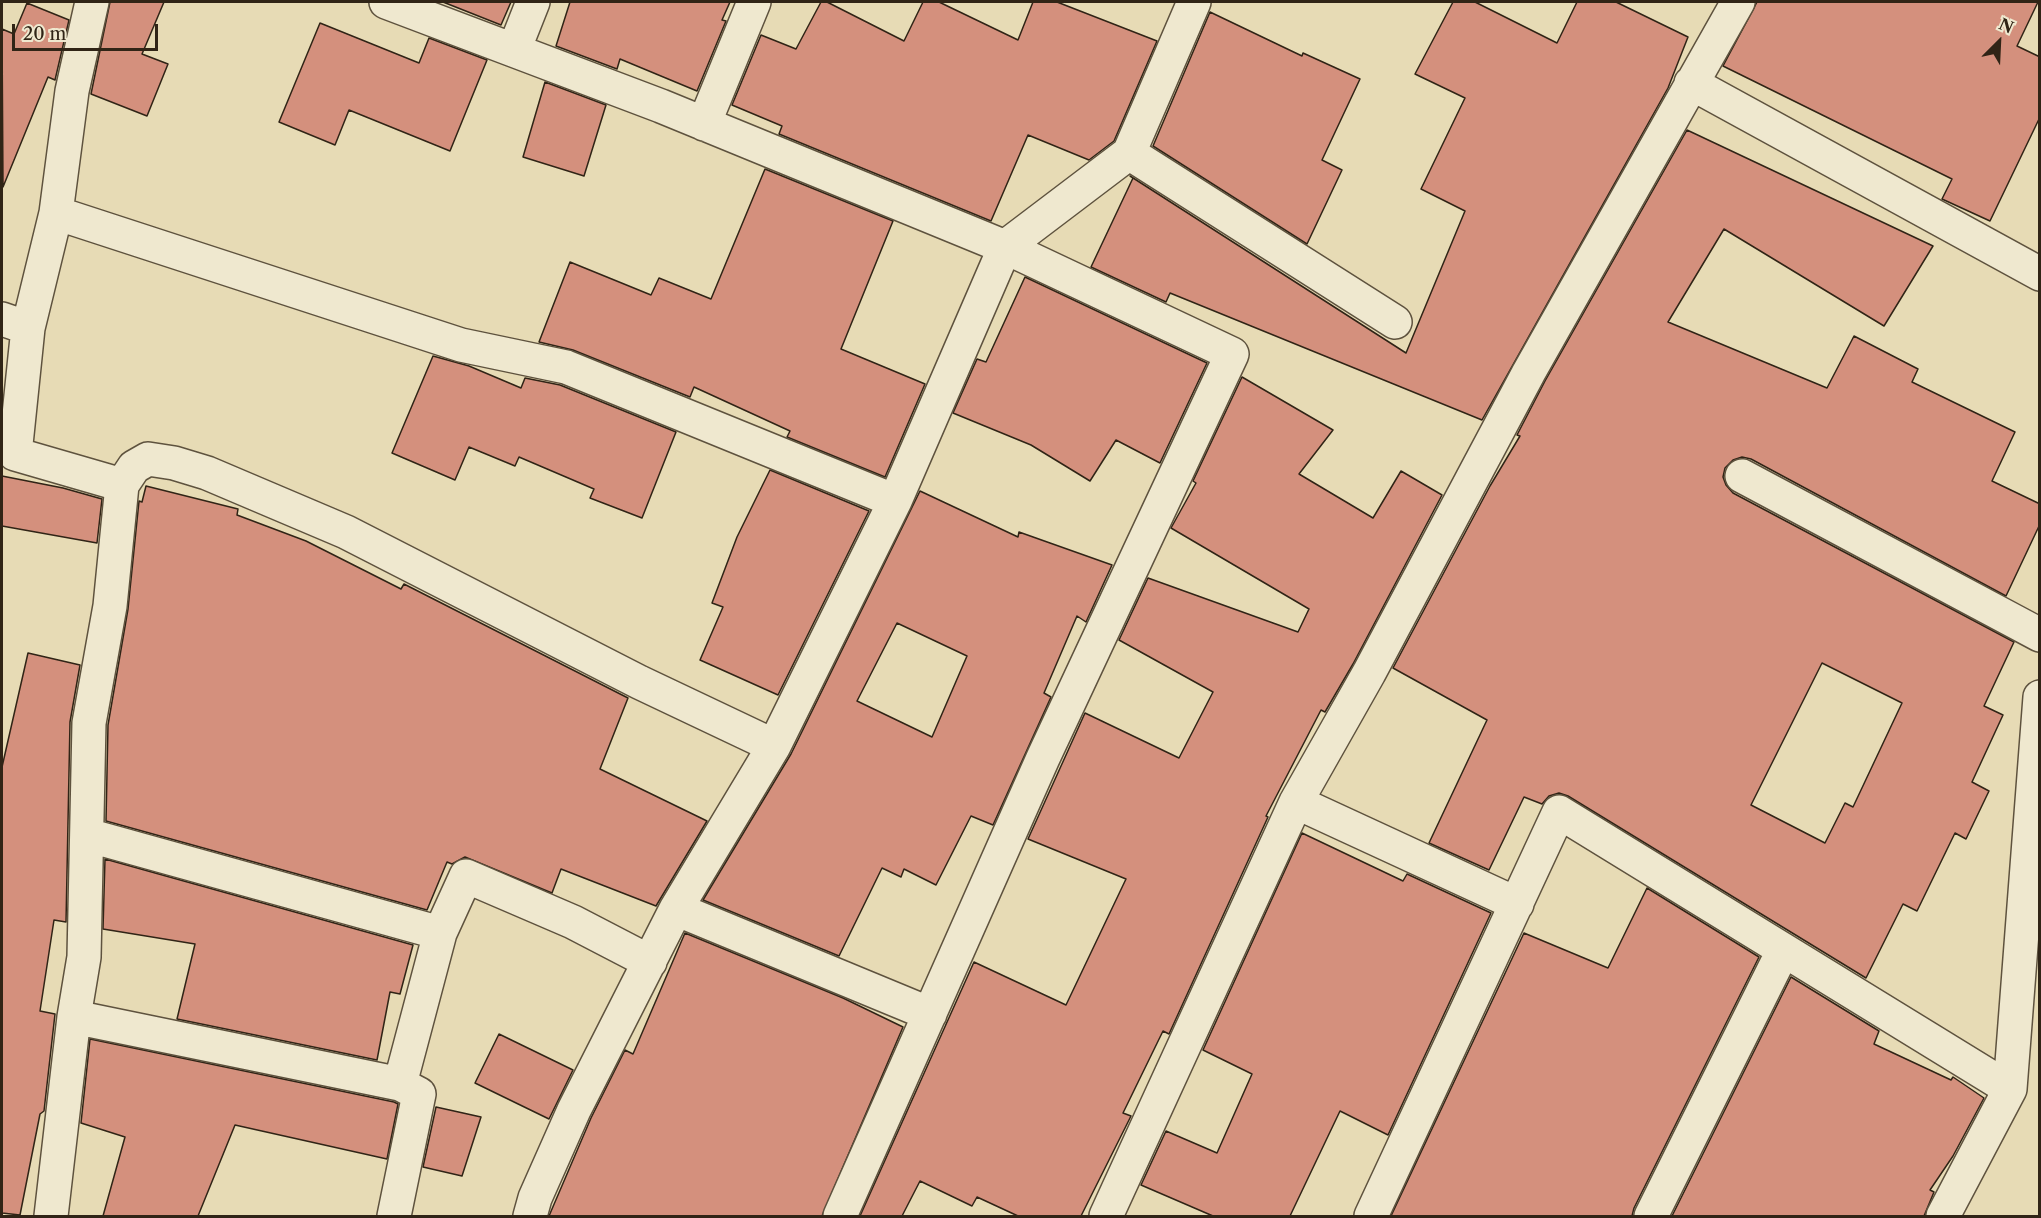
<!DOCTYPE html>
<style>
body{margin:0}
#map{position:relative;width:2041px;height:1218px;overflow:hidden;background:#e7dbb5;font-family:"Libre Caslon Text",serif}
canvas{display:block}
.frame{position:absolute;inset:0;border:3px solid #302416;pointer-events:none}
.north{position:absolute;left:1969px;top:12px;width:60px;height:60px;-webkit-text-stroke:4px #efe8cf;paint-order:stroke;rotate:24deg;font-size:16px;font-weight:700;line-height:24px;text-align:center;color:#302416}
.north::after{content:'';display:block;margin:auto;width:21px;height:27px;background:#302416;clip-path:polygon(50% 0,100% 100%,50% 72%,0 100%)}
.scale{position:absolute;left:12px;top:24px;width:146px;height:27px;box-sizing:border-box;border:3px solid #302416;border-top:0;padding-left:8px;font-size:18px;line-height:21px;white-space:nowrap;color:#302416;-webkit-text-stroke:4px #efe8cf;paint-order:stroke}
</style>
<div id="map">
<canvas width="2041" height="1218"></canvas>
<div class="frame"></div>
<div class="north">N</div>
<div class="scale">20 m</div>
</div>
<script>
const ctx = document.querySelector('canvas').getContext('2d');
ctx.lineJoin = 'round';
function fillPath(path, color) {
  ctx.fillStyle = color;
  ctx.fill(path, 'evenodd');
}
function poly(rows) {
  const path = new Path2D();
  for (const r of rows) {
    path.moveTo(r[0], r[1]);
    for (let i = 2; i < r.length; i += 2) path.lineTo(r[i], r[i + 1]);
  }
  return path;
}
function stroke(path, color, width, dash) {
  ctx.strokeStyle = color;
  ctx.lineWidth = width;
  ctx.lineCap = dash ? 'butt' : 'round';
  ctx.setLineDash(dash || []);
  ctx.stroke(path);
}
const building = poly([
 [110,2,164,2,142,54,168,64,147,116,91,94,110,2],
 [443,2,511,2,501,25,443,2],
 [570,2,730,2,722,20,726,21,697,91,620,59,617,69,556,46,570,2],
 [821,2,827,2,904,41,923,2,939,2,1018,40,1033,2,1057,2,1157,41,1114,141,1089,160,1028,135,991,221,779,134,782,126,732,105,761,35,796,49,821,2],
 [1453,2,1475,2,1557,43,1577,2,1616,2,1688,37,1668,88,1482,420,1170,293,1166,302,1091,267,1133,178,1130,176,1406,353,1465,211,1421,189,1465,98,1415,74,1453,2],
 [1757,2,2038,2,2017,46,2040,57,2040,117,1990,221,1942,199,1952,179,1723,66,1757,2],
 [27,3,69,20,55,80,48,77,3,187,2,29,14,34,27,3],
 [1210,12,1302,56,1303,53,1360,79,1322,160,1342,170,1307,244,1153,146,1210,12],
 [320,23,419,63,429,38,487,60,450,151,349,110,335,145,279,122,320,23],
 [545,82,606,105,584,176,523,157,545,82],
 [1687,130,1933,246,1884,326,1724,229,1668,322,1827,388,1854,336,1918,369,1912,382,2015,432,1992,481,2040,504,2040,524,2006,596,1751,459,1742,457,1733,460,1725,468,1723,477,1726,485,1733,493,2014,642,1984,706,2003,715,1972,782,1989,791,1966,839,1955,833,1917,911,1903,904,1866,978,1568,796,1559,793,1549,796,1542,804,1524,797,1489,870,1429,843,1487,720,1393,668,1490,486,1520,436,1517,435,1545,381,1687,130],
 [1822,663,1902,703,1853,807,1845,803,1825,843,1751,805,1822,663],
 [765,169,893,221,841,349,925,384,885,477,787,437,790,431,694,387,690,397,573,350,539,342,570,262,651,295,659,278,711,299,765,169],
 [1025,277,1207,363,1160,463,1116,440,1090,481,1031,445,953,413,977,359,986,362,1025,277],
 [433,356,469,366,521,388,525,378,560,385,676,432,642,518,590,498,594,489,519,457,515,466,469,447,455,480,392,453,433,356],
 [1242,377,1333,430,1299,474,1373,518,1401,471,1442,495,1353,664,1325,712,1321,710,1266,816,1268,817,1169,1034,1163,1031,1123,1113,1131,1116,1081,1216,1018,1216,977,1197,972,1206,920,1181,902,1216,860,1216,974,962,1066,1005,1126,879,1028,839,1085,713,1179,758,1213,692,1119,640,1148,578,1298,632,1309,609,1171,528,1196,483,1193,481,1242,377],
 [770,470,869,511,778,695,700,660,723,607,712,603,737,537,770,470],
 [2,476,63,488,102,499,97,543,2,526,2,476],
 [146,486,238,509,237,515,306,541,401,589,404,584,628,698,600,769,707,821,656,906,561,869,552,893,465,857,452,864,447,862,427,910,106,821,108,725,128,609,139,501,142,502,146,486],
 [920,491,1018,537,1019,532,1112,565,1086,622,1077,616,1044,693,1051,697,993,825,971,816,936,885,904,869,901,877,882,868,839,956,703,900,791,754,920,491],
 [897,623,967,656,932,737,857,701,897,623],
 [28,653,80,665,70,722,66,922,54,920,40,1011,55,1014,44,1111,40,1114,20,1215,2,1213,2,767,28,653],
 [1302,833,1403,881,1407,874,1491,913,1388,1135,1340,1111,1290,1216,1213,1216,1141,1185,1166,1131,1217,1153,1252,1074,1203,1050,1302,833],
 [105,859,413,945,400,994,390,992,377,1060,177,1019,195,944,103,929,105,859],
 [1647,888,1759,957,1634,1208,1632,1216,1391,1216,1524,933,1608,968,1647,888],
 [685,933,843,998,903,1027,822,1216,549,1216,591,1118,625,1050,633,1054,685,933],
 [1791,977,1879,1031,1874,1044,1951,1080,1953,1077,1984,1098,1953,1156,1930,1190,1934,1192,1924,1216,1672,1216,1791,977],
 [499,1034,573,1070,549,1119,475,1083,499,1034],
 [90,1039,394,1102,398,1104,387,1159,235,1125,198,1216,103,1216,125,1137,81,1123,90,1039],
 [436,1107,481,1117,462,1176,423,1167,436,1107]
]);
const minor = poly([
 [92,2,72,91,56,213,461,345,566,367,895,501,774,746,676,909,574,1110,535,1198,530,1216],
 [386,2,661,106,1005,247,1232,354,1043,758,840,1216],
 [1194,2,1129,153,1395,322],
 [514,50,533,2],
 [1691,83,2040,274],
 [704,124,754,2],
 [2,319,28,328,56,213],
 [28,328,15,454,122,485],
 [1742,476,2040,635],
 [895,501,1005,247,1129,153],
 [1296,802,1517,904],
 [87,835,440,933,400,1084,419,1094,394,1216],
 [676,909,930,1014],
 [440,933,466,876,573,922,650,962],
 [74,1017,400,1084],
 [51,1216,74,1017,84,957,89,723,110,606,122,485,134,467,148,459,174,463,207,473,346,532,639,682,774,746],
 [1106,1216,1296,802,1369,673,1529,372,1738,2],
 [1371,1216,1559,812,2010,1089],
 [1651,1216,1783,951],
 [1943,1216,2010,1089,2040,697]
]);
fillPath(building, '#d4907d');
stroke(building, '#302416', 1.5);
stroke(minor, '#5e523e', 36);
stroke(minor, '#efe8cf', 33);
</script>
